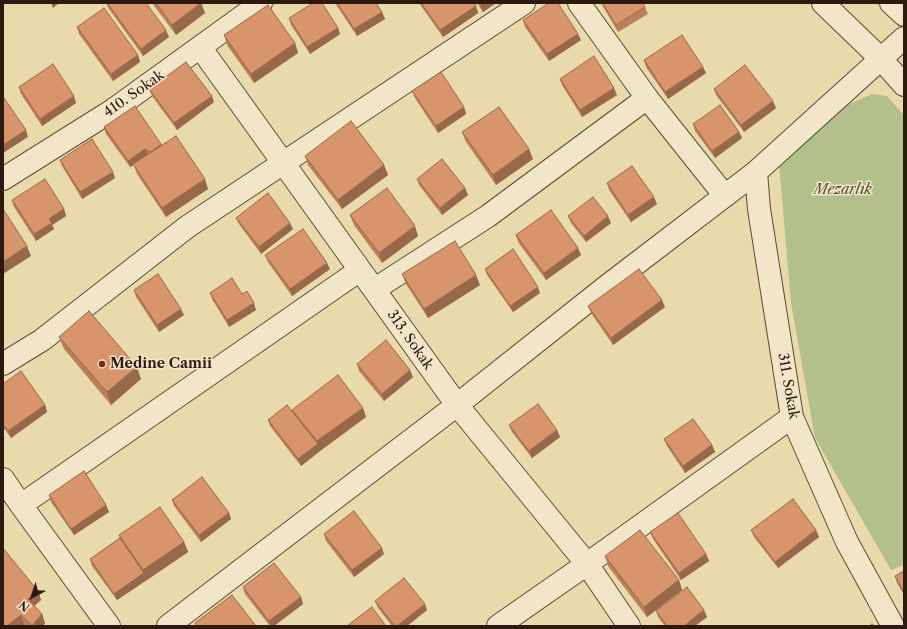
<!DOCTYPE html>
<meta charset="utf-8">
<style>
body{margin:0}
#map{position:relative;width:907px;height:629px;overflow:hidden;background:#e9daab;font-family:"Libre Caslon Text",serif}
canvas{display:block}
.frame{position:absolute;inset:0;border:4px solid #2e1910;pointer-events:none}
.north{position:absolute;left:12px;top:577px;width:40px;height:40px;-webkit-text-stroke:3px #f1e7c8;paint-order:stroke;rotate:220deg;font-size:11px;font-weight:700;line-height:16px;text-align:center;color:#2e1910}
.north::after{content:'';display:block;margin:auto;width:14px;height:18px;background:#2e1910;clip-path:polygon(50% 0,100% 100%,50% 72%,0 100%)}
</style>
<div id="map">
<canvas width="907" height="629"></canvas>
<div class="frame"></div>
<div class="north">N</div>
</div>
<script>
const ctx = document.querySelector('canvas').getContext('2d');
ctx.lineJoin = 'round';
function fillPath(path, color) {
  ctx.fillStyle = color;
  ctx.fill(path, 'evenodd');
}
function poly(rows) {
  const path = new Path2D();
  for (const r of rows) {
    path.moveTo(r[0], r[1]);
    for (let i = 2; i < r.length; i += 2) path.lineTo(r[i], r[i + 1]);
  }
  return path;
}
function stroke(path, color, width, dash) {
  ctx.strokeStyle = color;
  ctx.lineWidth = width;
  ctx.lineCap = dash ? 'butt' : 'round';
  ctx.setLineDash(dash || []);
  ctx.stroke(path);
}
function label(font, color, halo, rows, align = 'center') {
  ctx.font = font + ' "Libre Caslon Text",serif';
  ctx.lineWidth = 3;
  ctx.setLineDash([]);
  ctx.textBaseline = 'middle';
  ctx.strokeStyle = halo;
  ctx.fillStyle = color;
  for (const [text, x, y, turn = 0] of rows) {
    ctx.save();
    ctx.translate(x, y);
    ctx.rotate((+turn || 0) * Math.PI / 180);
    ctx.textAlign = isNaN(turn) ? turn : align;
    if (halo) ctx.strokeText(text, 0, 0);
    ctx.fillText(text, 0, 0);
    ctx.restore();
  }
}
const green = poly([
 [872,94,887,96,904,115,904,565,891,570,815,438,791,303,779,164,817,129,847,105]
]);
const minor = poly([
 [579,3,647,98,725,196],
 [823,3,880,58,904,85],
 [891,3,904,15],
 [200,47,457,405,587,564,629,626],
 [756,172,759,209,792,417,847,542,893,626],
 [3,179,113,110,261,3],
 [375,289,488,216,647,98],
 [3,364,42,340,187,227,524,3],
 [3,479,21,505,109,626],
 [21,505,360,270],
 [168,626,457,405,607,286,756,172,904,38],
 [498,626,587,564,792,417]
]);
const wall = poly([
 [106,3,169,37,143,56,109,9],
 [152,3,201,3,205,13,176,35],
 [335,3,376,3,382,12,385,19,357,36],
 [419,3,474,3,476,6,478,13,443,37],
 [477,3,496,3,483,12],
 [601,3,643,3,645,7,648,14,618,32],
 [289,18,338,28,340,34,310,54,291,25],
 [523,20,581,40,549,61,525,27],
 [77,27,138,55,140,62,113,81,79,34],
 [224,35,295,43,298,53,254,83,227,45],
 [644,60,703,67,706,73,668,99,646,67],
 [560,79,617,95,582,117,562,85],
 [19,87,76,103,42,126,21,94],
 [149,89,214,102,177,130,152,96],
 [714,89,776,108,744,132,716,95],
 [412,91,464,107,466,114,438,133,415,98],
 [693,124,739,132,742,138,715,158,695,131],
 [104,127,162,145,208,189,166,217,137,174,134,165,130,167,106,134],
 [462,132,533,159,496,185,466,142],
 [305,156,384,165,388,175,342,209,308,165],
 [60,160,115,178,82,199,62,166],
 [417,179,465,188,468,195,442,215,419,185],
 [607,183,657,204,631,222,609,190],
 [12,200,64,209,66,216,52,225,54,229,36,241,14,207],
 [350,215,418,236,382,263,354,225],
 [568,216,611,223,586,242,571,223],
 [236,218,293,229,261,254,239,224],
 [516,235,581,255,546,280,518,242],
 [265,255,330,269,292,296,268,262],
 [485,269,540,293,513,312,487,275],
 [402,274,480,285,428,318,406,284],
 [134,290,184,315,159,332,136,297],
 [210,293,242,294,256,310,229,327,212,299],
 [588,306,665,307,613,345,591,313],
 [59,337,141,379,111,405,64,349],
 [357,364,413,377,384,401,359,371],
 [3,384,45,405,47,412,11,438,3,427],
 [363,408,366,417,320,451,301,466,270,426,268,420,293,413,292,410],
 [509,425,557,430,560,437,532,458,512,432],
 [664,439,712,445,715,452,685,473,667,446],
 [49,495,106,505,109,512,74,535,51,502],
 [172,500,229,513,231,519,201,542,174,506],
 [751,530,816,530,819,537,778,568,754,537],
 [650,532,706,554,709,561,681,580,653,539],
 [324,534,384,554,354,577,326,541],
 [119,535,184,542,188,552,117,600,92,566,90,559,120,538],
 [605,556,679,580,682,590,647,617,608,566],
 [904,571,904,595,897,583,895,576],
 [243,587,301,597,303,604,274,626,270,626,245,594],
 [38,591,41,600,34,606,42,614,45,623,43,626,25,626,24,625,23,626,3,626],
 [375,601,427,610,407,626,392,626,378,608],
 [704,610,707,617,695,626,665,626,658,617,656,611]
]);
const shadedWall = poly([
 [51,3,59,3,53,8],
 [201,3,205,13,176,35,172,25],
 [484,3,496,3,483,12,480,5],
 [476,6,478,13,443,37,440,30],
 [382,12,385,19,357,36,354,29],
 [338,28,340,34,310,54,307,47],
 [166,30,169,37,143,56,141,49],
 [578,34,581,40,549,61,547,54],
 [295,43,298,53,254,83,251,74],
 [138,55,140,62,113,81,111,74],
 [703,67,706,73,668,99,665,92],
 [614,88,617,95,582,117,580,110],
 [74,96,76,103,42,126,40,119],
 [212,96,214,102,177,130,174,123],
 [773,101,776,108,744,132,741,125],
 [464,107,466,114,438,133,436,126],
 [26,130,28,137,3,153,3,145],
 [739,132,742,138,715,158,712,151],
 [161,144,164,151,153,158,151,152],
 [145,149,148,155,130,167,128,161],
 [529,149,533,159,496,185,493,175],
 [384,165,388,175,342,209,338,200],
 [113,172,115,178,82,199,80,192],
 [205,179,208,189,166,217,162,208],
 [465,188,468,195,442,215,440,208],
 [654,197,657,204,631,222,628,215],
 [64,209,66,216,52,225,54,229,36,241,34,234,49,219],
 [608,216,611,223,586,242,584,236],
 [290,223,293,229,261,254,259,247],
 [415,226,418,236,382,263,379,253],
 [27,246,31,256,3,274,3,262],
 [578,248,581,255,546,280,544,273],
 [327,263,330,269,292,296,290,289],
 [476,275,480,285,428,318,424,309],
 [538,287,540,293,513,312,510,306],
 [662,300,665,307,613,345,611,338],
 [254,303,256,310,229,327,227,320],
 [181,309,184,315,159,332,157,325],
 [137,367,141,379,111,405,107,392],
 [410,370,413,377,384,401,382,394],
 [45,405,47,412,11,438,8,431],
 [363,408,366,417,320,451,301,466,298,459,318,444,317,441],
 [557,430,560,437,532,458,529,451],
 [712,445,715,452,685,473,683,466],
 [106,505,109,512,74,535,71,529],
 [229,513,231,519,201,542,199,535],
 [816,530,819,537,778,568,775,562],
 [184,542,188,552,147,580,143,570],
 [382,548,384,554,354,577,352,570],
 [706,554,709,561,681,580,679,573],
 [144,573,147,580,117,600,114,594],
 [679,580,682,590,647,617,644,607],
 [38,591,41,600,31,609,28,599],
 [301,597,303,604,274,626,271,626,269,621],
 [425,604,427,610,407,626,397,626],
 [704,610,707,617,695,626,684,626],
 [42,614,45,623,43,626,32,626],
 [21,615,24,625,23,626,7,626]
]);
const building = poly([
 [107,3,146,3,166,30,141,49,107,3],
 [156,3,201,3,172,25,156,3],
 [313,3,322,3,338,28,307,47,289,18,313,3],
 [337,3,376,3,382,12,354,29,337,3],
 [421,3,474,3,476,6,440,30,421,3],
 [549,3,558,3,578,34,547,54,523,20,549,3],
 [602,3,643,3,645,7,616,25,602,3],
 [268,5,295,43,251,74,224,35,268,5],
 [104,8,138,55,111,74,77,27,104,8],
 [682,35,703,67,665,92,644,60,682,35],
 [594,56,614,88,580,110,560,79,594,56],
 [186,62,212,96,174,123,149,89,186,62],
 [53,64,74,96,40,119,19,87,53,64],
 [745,65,773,101,741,125,714,89,745,65],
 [441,72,464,107,436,126,412,91,441,72],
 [3,98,4,98,26,130,3,145,3,98],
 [720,105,739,132,712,151,693,124,720,105],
 [135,106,161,144,151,152,145,149,128,161,104,127,135,106],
 [499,107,529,149,493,175,462,132,499,107],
 [351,121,384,165,338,200,305,156,351,121],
 [176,136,205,179,162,208,133,164,176,136],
 [92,139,113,172,80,192,60,160,92,139],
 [442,159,465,188,440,208,417,179,442,159],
 [632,166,654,197,628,215,607,183,632,166],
 [45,179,64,209,49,219,52,223,34,234,12,200,45,179],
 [387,188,415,226,379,253,350,215,387,188],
 [268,193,290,223,259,247,236,218,268,193],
 [593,197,608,216,584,236,568,216,593,197],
 [3,209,27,246,3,262,3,209],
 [551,210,578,248,544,273,516,235,551,210],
 [303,229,327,263,290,289,265,255,303,229],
 [455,241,476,275,424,309,402,274,455,241],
 [513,249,538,287,510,306,485,269,513,249],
 [639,269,662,300,611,338,588,306,639,269],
 [158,274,181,309,157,325,134,290,158,274],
 [232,278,242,294,247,291,254,303,227,320,210,293,232,278],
 [89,311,137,367,107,392,59,337,89,311],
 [386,340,410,370,382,394,357,364,386,340],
 [21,371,45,405,8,431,3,424,3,384,21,371],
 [338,375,363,408,317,441,292,410,338,375],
 [538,404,557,430,529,451,509,425,538,404],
 [287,405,318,444,298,459,268,420,287,405],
 [693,419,712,445,683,466,664,439,693,419],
 [84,471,106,505,71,529,49,495,84,471],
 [202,477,229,513,199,535,172,500,202,477],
 [793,499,816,530,775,562,751,530,793,499],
 [160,507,184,542,143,570,119,535,160,507],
 [354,511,382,548,352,570,324,534,354,511],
 [678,513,706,554,679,573,650,532,678,513],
 [640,530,679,580,644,607,605,556,640,530],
 [120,538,144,573,114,594,90,559,120,538],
 [3,548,38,591,28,599,42,614,32,626,21,615,7,626,3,626,3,548],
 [274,563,301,597,269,621,243,587,274,563],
 [904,571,904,593,895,576,904,571],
 [404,578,425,604,397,626,395,626,375,601,404,578],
 [687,587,704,610,684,626,667,626,656,611,687,587],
 [232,595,256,626,197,626,195,623,232,595],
 [372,607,386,626,347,626,372,607],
 [872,624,874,626,869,626,872,624]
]);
const markers = [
 [102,364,4,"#8f2418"]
];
const streetNames = [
 ["410. Sokak",134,94,-35],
 ["313. Sokak",410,340,55],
 ["311. Sokak",788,386,80]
];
const parkNames = [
 ["Mezarlık",843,190]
];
const poiNames = [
 ["Medine Camii",110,364]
];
fillPath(green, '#b4c08b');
stroke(minor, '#5d4937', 24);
stroke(minor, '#f1e7c8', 22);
fillPath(wall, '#ba7f5b');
fillPath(shadedWall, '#97684a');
fillPath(building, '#d8946a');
stroke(building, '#97684a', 1);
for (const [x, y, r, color] of markers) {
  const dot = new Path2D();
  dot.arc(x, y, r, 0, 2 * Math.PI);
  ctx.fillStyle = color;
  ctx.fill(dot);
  stroke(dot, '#f1e7c8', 1.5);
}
label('14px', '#2e1910', '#f1e7c8', streetNames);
label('italic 14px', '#564b35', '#f1e7c8', parkNames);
label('bold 14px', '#2e1910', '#f1e7c8', poiNames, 'left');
</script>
